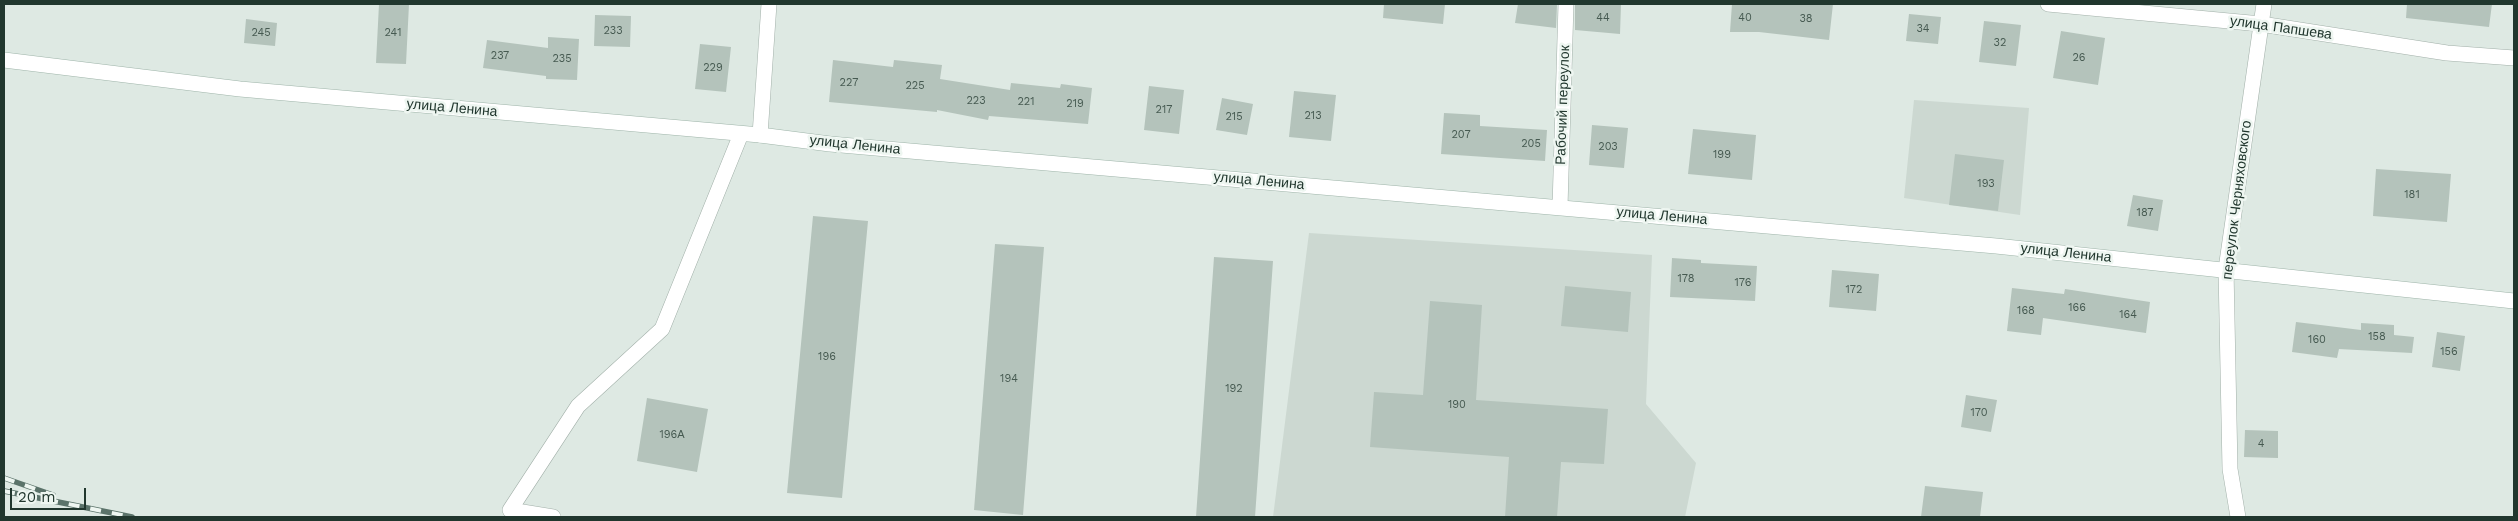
<!DOCTYPE html>
<meta charset="utf-8">
<style>
body{margin:0}
#map{position:relative;width:2518px;height:521px;overflow:hidden;background:#dee9e3;font-family:"Work Sans",sans-serif}
canvas{display:block}
.frame{position:absolute;inset:0;border:5px solid #21372e;pointer-events:none}
.scale{position:absolute;left:10px;top:488px;width:76px;height:22px;box-sizing:border-box;border:2px solid #21372e;border-top:0;padding-left:6px;font-size:15px;line-height:18px;white-space:nowrap;color:#21372e;-webkit-text-stroke:4px #eef6f1;paint-order:stroke}
</style>
<div id="map">
<canvas width="2518" height="521"></canvas>
<div class="frame"></div>
<div class="scale">20 m</div>
</div>
<script>
const ctx = document.querySelector('canvas').getContext('2d');
ctx.lineJoin = 'round';
function fillPath(path, color) {
  ctx.fillStyle = color;
  ctx.fill(path, 'evenodd');
}
function poly(rows) {
  const path = new Path2D();
  for (const r of rows) {
    path.moveTo(r[0], r[1]);
    for (let i = 2; i < r.length; i += 2) path.lineTo(r[i], r[i + 1]);
  }
  return path;
}
function stroke(path, color, width, dash) {
  ctx.strokeStyle = color;
  ctx.lineWidth = width;
  ctx.lineCap = dash ? 'butt' : 'round';
  ctx.setLineDash(dash || []);
  ctx.stroke(path);
}
function label(font, color, halo, rows, align = 'center') {
  ctx.font = font + ' "Work Sans",sans-serif';
  ctx.lineWidth = 5;
  ctx.setLineDash([]);
  ctx.textBaseline = 'middle';
  ctx.strokeStyle = halo;
  ctx.fillStyle = color;
  for (const [text, x, y, turn = 0] of rows) {
    ctx.save();
    ctx.translate(x, y);
    ctx.rotate((+turn || 0) * Math.PI / 180);
    ctx.textAlign = isNaN(turn) ? turn : align;
    if (halo) ctx.strokeText(text, 0, 0);
    ctx.fillText(text, 0, 0);
    ctx.restore();
  }
}
const built = poly([
 [1914,100,2029,108,2020,215,1904,198],
 [1309,233,1652,255,1646,404,1696,463,1685,517,1273,517]
]);
const building = poly([
 [379,4,409,4,406,64,376,63],
 [1384,4,1445,4,1443,24,1383,18],
 [1518,4,1557,4,1556,28,1515,23],
 [1575,4,1621,4,1620,34,1575,30],
 [1732,4,1833,4,1829,40,1759,32,1730,32],
 [2407,4,2492,4,2489,27,2406,18],
 [1909,14,1941,17,1938,44,1906,41],
 [595,15,631,16,630,47,594,46],
 [246,19,277,23,275,46,244,43],
 [1984,21,2021,25,2016,66,1979,62],
 [2061,31,2105,38,2098,85,2053,78],
 [548,37,579,39,577,80,546,79,546,76,483,68,487,40,548,48],
 [700,44,731,47,726,92,695,89],
 [833,60,893,67,894,60,942,65,940,79,1010,90,1011,83,1060,88,1061,84,1092,88,1088,124,989,116,988,120,937,110,937,112,829,102],
 [1149,86,1184,90,1179,134,1144,130],
 [1294,91,1336,95,1331,141,1289,137],
 [1222,98,1253,104,1247,135,1216,130],
 [1444,113,1480,115,1480,126,1547,130,1545,161,1441,154],
 [1592,125,1628,128,1624,168,1589,165],
 [1693,129,1756,135,1752,180,1688,174],
 [1955,154,2004,160,1998,211,1949,205],
 [2376,169,2451,174,2447,222,2373,216],
 [2133,195,2163,200,2158,231,2127,226],
 [813,216,868,221,842,498,787,493],
 [995,244,1044,247,1023,515,974,510],
 [1214,257,1273,261,1255,517,1196,517],
 [1672,258,1701,260,1701,263,1757,266,1755,301,1670,297],
 [1832,270,1879,274,1876,311,1829,307],
 [1565,286,1631,292,1628,332,1561,326],
 [2012,288,2064,294,2065,289,2150,302,2146,333,2043,318,2041,335,2007,331],
 [1430,301,1482,305,1476,400,1608,409,1604,464,1561,462,1557,517,1505,517,1509,457,1370,447,1374,392,1423,395],
 [2296,322,2361,330,2361,323,2394,325,2394,335,2414,337,2412,353,2339,349,2337,358,2292,352],
 [2437,332,2465,336,2460,371,2432,367],
 [1966,395,1997,400,1991,432,1961,427],
 [647,398,708,409,697,472,637,461],
 [2245,430,2278,431,2278,458,2244,457],
 [1925,486,1983,492,1980,517,1921,517]
]);
const street = poly([
 [2048,4,2261,24,2447,53,2514,58],
 [760,135,769,4],
 [1560,207,1566,4],
 [553,517,510,510,578,406,662,329,741,134],
 [2238,517,2230,469,2226,269,2264,4]
]);
const secondary = poly([
 [4,60,240,89,760,135,830,144,1996,246,2514,301]
]);
const rail = poly([
 [4,478,53,495],
 [4,491,132,517]
]);
const numberNames = [
 ["44",1603,18],
 ["40",1745,18],
 ["38",1806,19],
 ["34",1923,29],
 ["233",613,31],
 ["245",261,33],
 ["241",393,33],
 ["32",2000,43],
 ["237",500,56],
 ["26",2079,58],
 ["235",562,59],
 ["229",713,68],
 ["227",849,83],
 ["225",915,86],
 ["223",976,101],
 ["221",1026,102],
 ["219",1075,104],
 ["217",1164,110],
 ["213",1313,116],
 ["215",1234,117],
 ["207",1461,135],
 ["205",1531,144],
 ["203",1608,147],
 ["199",1722,155],
 ["193",1986,184],
 ["181",2412,195],
 ["187",2145,213],
 ["178",1686,279],
 ["176",1743,283],
 ["172",1854,290],
 ["166",2077,308],
 ["168",2026,311],
 ["164",2128,315],
 ["158",2377,337],
 ["160",2317,340],
 ["156",2449,352],
 ["196",827,357],
 ["194",1009,379],
 ["192",1234,389],
 ["190",1457,405],
 ["170",1979,413],
 ["196А",672,435],
 ["4",2261,444]
];
const streetNames = [
 ["улица Папшева",2281,28,8],
 ["Рабочий переулок",1563,105,-88],
 ["улица Ленина",452,108,5],
 ["улица Ленина",855,145,6],
 ["улица Ленина",1259,181,5],
 ["переулок Черняховского",2237,200,-83],
 ["улица Ленина",1662,216,5],
 ["улица Ленина",2066,253,6]
];
fillPath(built, '#ccd8d1');
fillPath(building, '#b4c3bb');
stroke(street, '#a2b0a9', 16);
stroke(secondary, '#9eb4a9', 16);
stroke(street, '#fff', 15);
stroke(secondary, '#fff', 15);
stroke(rail, '#5b736a', 5.5);
stroke(rail, '#eef6f1', 4, [11]);
label('11px', '#465a51', null, numberNames);
label('14px', '#21372e', '#eef6f1', streetNames);
</script>
